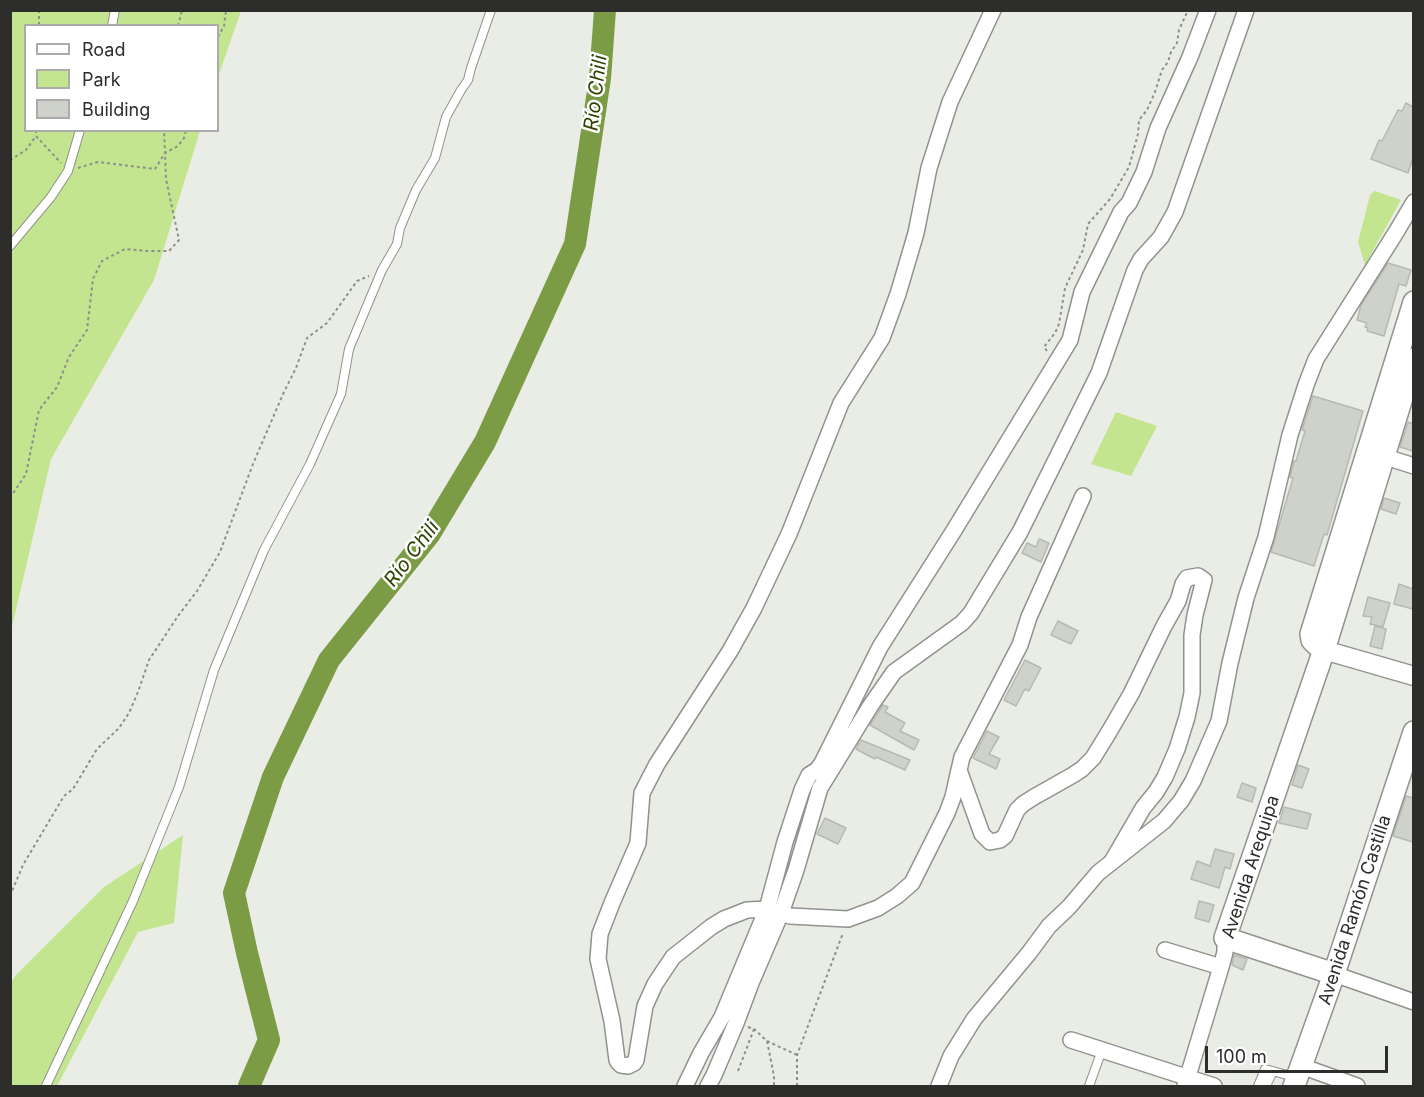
<!DOCTYPE html>
<meta charset="utf-8">
<style>
body{margin:0}
#map{position:relative;width:1424px;height:1097px;overflow:hidden;background:#eaede6;font-family:Inter,sans-serif}
canvas{display:block}
.frame{position:absolute;inset:0;border:12px solid #2d2e2c;pointer-events:none}
.legend{position:absolute;left:24px;top:24px;width:195px;height:108px;box-sizing:border-box;background:#fff;border:2px solid #ababab;margin:0;padding:8px 10px;list-style:none;font-size:18px;color:#2d2e2c}
.legend li{display:flex;align-items:center;gap:12px;height:30px}
.legend b{width:30px;border:2px solid #ababab}
.scale{position:absolute;left:1205px;top:1046px;width:183px;height:27px;box-sizing:border-box;border:3px solid #2d2e2c;border-top:0;padding-left:8px;font-size:18px;line-height:21px;white-space:nowrap;color:#2d2e2c;-webkit-text-stroke:4px #fff;paint-order:stroke}
</style>
<div id="map">
<canvas width="1424" height="1097"></canvas>
<div class="frame"></div>
<ul class="legend">
<li><b style="height:8px;background:#fff"></b>Road</li>
<li><b style="height:16px;background:#c3e58f"></b>Park</li>
<li><b style="height:16px;background:#cfd2cb"></b>Building</li>
</ul>
<div class="scale">100 m</div>
</div>
<script>
const ctx = document.querySelector('canvas').getContext('2d');
ctx.lineJoin = 'round';
function fillPath(path, color) {
  ctx.fillStyle = color;
  ctx.fill(path, 'evenodd');
}
function poly(rows) {
  const path = new Path2D();
  for (const r of rows) {
    path.moveTo(r[0], r[1]);
    for (let i = 2; i < r.length; i += 2) path.lineTo(r[i], r[i + 1]);
  }
  return path;
}
function stroke(path, color, width, dash) {
  ctx.strokeStyle = color;
  ctx.lineWidth = width;
  ctx.lineCap = dash ? 'butt' : 'round';
  ctx.setLineDash(dash || []);
  ctx.stroke(path);
}
function label(font, color, halo, rows, align = 'center') {
  ctx.font = font + ' Inter,sans-serif';
  ctx.lineWidth = 5;
  ctx.setLineDash([]);
  ctx.textBaseline = 'middle';
  ctx.strokeStyle = halo;
  ctx.fillStyle = color;
  for (const [text, x, y, turn = 0] of rows) {
    ctx.save();
    ctx.translate(x, y);
    ctx.rotate((+turn || 0) * Math.PI / 180);
    ctx.textAlign = isNaN(turn) ? turn : align;
    if (halo) ctx.strokeText(text, 0, 0);
    ctx.fillText(text, 0, 0);
    ctx.restore();
  }
}
const green = poly([
 [11,11,241,11,218,77,218,26,26,26,26,130,200,131,154,280,51,459,11,631],
 [1375,191,1401,200,1365,265,1358,242,1370,195],
 [1116,412,1157,426,1131,476,1091,464],
 [183,835,174,923,138,932,57,1086,11,1086,10,984,16,975,104,887]
]);
const river = poly([
 [249,1086,269,1040,247,953,234,893,273,777,329,660,429,535,485,442,575,244,600,78,605,10]
]);
const building = poly([
 [1406,103,1413,107,1413,158,1408,173,1371,159,1379,140,1382,141,1398,110,1402,111,1406,103],
 [1388,263,1411,270,1406,286,1399,284,1384,336,1367,331,1368,328,1365,327,1367,323,1357,320,1361,305,1388,263],
 [1313,396,1363,411,1327,535,1324,534,1314,566,1271,552,1293,478,1290,477,1294,461,1296,461,1305,431,1302,430,1313,396],
 [1408,422,1413,424,1413,451,1400,447,1408,422],
 [1384,498,1400,503,1396,514,1381,509,1384,498],
 [1039,539,1049,543,1041,562,1022,553,1027,543,1036,547,1039,539],
 [1399,584,1413,589,1413,609,1394,604,1399,584],
 [1368,597,1390,603,1383,627,1370,624,1372,617,1363,616,1368,597],
 [1058,621,1078,631,1071,644,1051,635,1058,621],
 [1375,626,1386,629,1382,649,1370,646,1375,626],
 [1025,660,1041,668,1029,691,1025,689,1016,706,1004,700,1025,660],
 [883,705,888,707,885,712,905,723,900,731,919,740,914,750,870,725,883,705],
 [987,731,999,737,989,754,1000,759,996,769,973,758,987,731],
 [861,740,910,760,905,770,876,757,875,759,869,756,856,749,861,740],
 [1298,765,1309,769,1302,788,1292,785,1298,765],
 [1242,783,1256,788,1252,802,1237,797,1242,783],
 [1406,796,1413,798,1413,842,1393,836,1406,796],
 [1284,807,1311,814,1307,829,1279,823,1284,807],
 [825,818,846,828,838,844,817,834,825,818],
 [1215,849,1234,854,1230,869,1225,867,1219,888,1191,879,1197,861,1210,866,1215,849],
 [1199,901,1214,905,1209,922,1195,918,1199,901],
 [1234,955,1247,959,1243,970,1232,965,1234,955]
]);
const path = poly([
 [39,10,39,26],
 [178,26,182,10],
 [218,37,224,26,226,10],
 [36,130,36,136,61,163],
 [10,160,26,150,36,136],
 [78,168,98,162,155,169,165,153,164,130],
 [1047,351,1044,347,1055,333,1059,324,1065,288,1083,250,1088,224,1110,199,1129,167,1138,134,1139,120,1147,110,1155,92,1162,70,1168,62,1171,52,1177,43,1179,30,1188,10],
 [10,498,26,474,39,410,57,387,69,357,87,330,93,279,102,261,125,249,147,251,169,251,179,240,166,179,165,153,178,146,184,138,186,130],
 [10,896,23,865,64,796,73,789,97,749,119,728,129,713,138,692,149,660,178,616,197,591,220,552,253,464,283,394,296,368,307,338,327,323,357,281,369,276],
 [748,1027,754,1029,767,1041,797,1055],
 [767,1041,774,1076,774,1086],
 [738,1071,754,1029],
 [797,1086,797,1055,843,933]
]);
const service = poly([
 [112,26,115,10],
 [10,246,51,197,68,171,80,130],
 [46,1086,133,901,179,787,214,670,264,550,310,464,341,394,349,349,382,270,397,244,400,228,416,190,435,158,446,117,461,90,468,80,471,68,491,10],
 [1089,1086,1102,1050],
 [1258,1086,1265,1069,1287,1075,1295,1070],
 [1266,1086,1273,1071]
]);
const minor = poly([
 [1376,454,1414,466],
 [1083,496,1029,617,1020,645,962,757,959,770,982,834,990,842,1000,840,1005,836,1017,810,1023,804,1034,797,1073,775,1082,769,1093,758,1109,732,1131,694,1164,626,1178,601,1183,584,1187,578,1198,576,1204,580,1195,615,1192,635,1192,693,1187,717,1177,749,1165,777,1156,792,1143,808,1111,863],
 [959,770,953,797,947,813,912,883,897,896,878,908,848,919,790,916,767,909,747,910,724,919,711,927,673,957,655,984,645,1006,636,1060,634,1063,628,1066,621,1065,619,1063,617,1060,612,1021,598,959,600,934,612,903,638,843,642,793,657,764,730,651,754,608,789,534,841,403,882,338,898,294,916,233,929,168,950,102,993,10],
 [1165,950,1221,967],
 [1334,974,1414,1002],
 [1071,1040,1214,1086],
 [1301,1066,1357,1086],
 [685,1086,701,1053,722,1017,767,909,785,842,802,790,809,775,817,770,822,763,880,647,953,532,1070,340,1082,292,1121,212,1129,203,1144,172,1158,128,1190,57,1208,10],
 [708,1086,714,1075,736,1023,751,983,781,913,796,870,820,788,871,705,894,672,962,623,971,613,1020,532,1099,373,1135,270,1141,259,1161,237,1175,212,1246,10],
 [939,1086,951,1056,974,1019,1029,953,1049,926,1069,907,1098,873,1164,821,1181,801,1193,781,1219,721,1230,663,1246,598,1266,537,1290,435,1306,385,1316,359,1395,234,1414,202],
 [1185,1086,1221,967,1225,952,1225,938]
]);
const tertiary = poly([
 [1324,650,1414,676]
]);
const secondary = poly([
 [1324,650,1317,645,1312,640,1311,634,1414,302],
 [1334,974,1225,938,1324,650,1414,359],
 [1294,1086,1334,974,1414,732]
]);
const streetNames = [
 ["Avenida Arequipa",1251,867,-72],
 ["Avenida Ramón Castilla",1355,910,-72]
];
const waterNames = [
 ["Río Chili",596,93,-83],
 ["Río Chili",412,554,-53]
];
fillPath(green, '#c3e58f');
stroke(river, '#7c9b45', 22);
fillPath(building, '#cfd2cb');
stroke(building, '#b7bab3', 1.5);
stroke(service, '#90938d', 10);
stroke(minor, '#90938d', 18);
stroke(tertiary, '#90938d', 21);
stroke(secondary, '#90938d', 24);
stroke(path, '#8e908b', 2, [3, 3]);
stroke(service, '#fff', 8);
stroke(minor, '#fff', 15);
stroke(tertiary, '#fff', 18);
stroke(secondary, '#fff', 21);
label('18px', '#2d2e2c', '#fff', streetNames);
label('italic 20px', '#2f4200', '#fff', waterNames);
</script>
